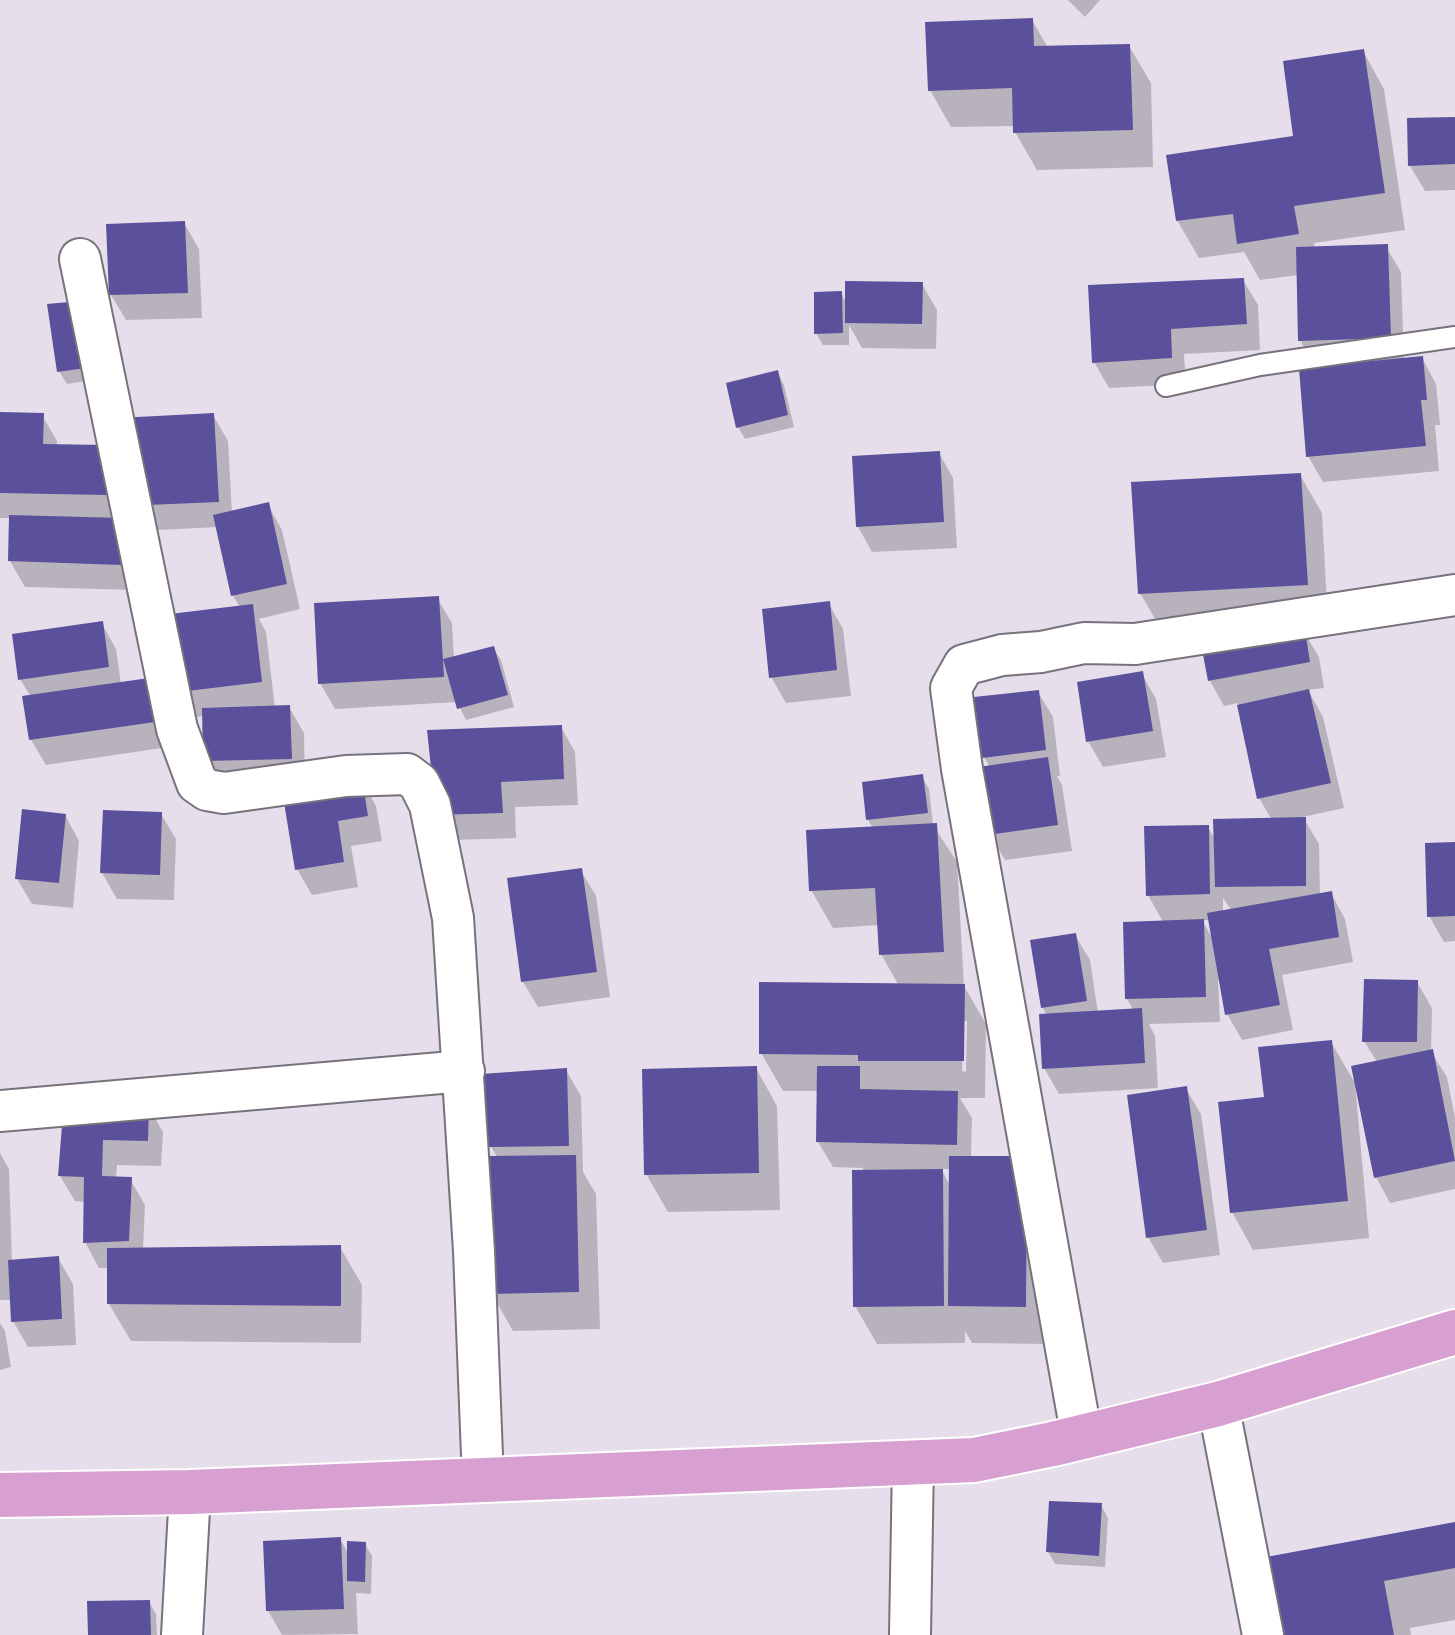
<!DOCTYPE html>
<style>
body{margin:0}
canvas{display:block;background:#e6dfeb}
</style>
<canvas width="1455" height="1635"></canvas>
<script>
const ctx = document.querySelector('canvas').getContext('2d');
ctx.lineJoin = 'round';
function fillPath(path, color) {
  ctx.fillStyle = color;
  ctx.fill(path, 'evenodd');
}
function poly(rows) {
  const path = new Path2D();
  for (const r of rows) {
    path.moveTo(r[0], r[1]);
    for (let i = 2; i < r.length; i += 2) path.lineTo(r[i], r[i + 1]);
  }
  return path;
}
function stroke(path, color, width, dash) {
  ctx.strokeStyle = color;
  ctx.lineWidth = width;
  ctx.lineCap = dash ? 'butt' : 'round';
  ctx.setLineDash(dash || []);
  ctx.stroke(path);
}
const shadow = poly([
 [1068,0,1100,0,1085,17],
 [1032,20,1048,48,1129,46,1151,83,1153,167,1037,170,1015,132,1015,126,951,127,930,90],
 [1363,51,1384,89,1405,230,1314,243,1315,248,1386,247,1401,272,1404,360,1422,358,1436,384,1440,425,1435,425,1439,471,1323,482,1308,456,1316,368,1300,340,1298,275,1260,280,1244,252,1199,258,1177,220,1296,138],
 [1455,119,1455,190,1425,191,1410,166],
 [184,223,199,249,202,318,126,320,111,295],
 [1243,280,1258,305,1260,350,1184,354,1186,384,1109,388,1094,362],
 [922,284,937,310,936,349,862,348,849,325,849,345,823,345,816,333,841,293,847,304],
 [49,306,99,379,67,384,59,371],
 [777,372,784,385,794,427,745,439,738,427],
 [0,414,42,415,57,441,57,446,106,447,213,415,228,441,232,513,268,505,282,530,300,609,259,619,266,632,275,708,289,707,304,733,305,784,220,786,205,761,204,716,196,717,181,691,240,607,233,596,218,527,139,531,135,590,25,587,10,561,11,518,0,518],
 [939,453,953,478,957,548,872,552,858,527],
 [1300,475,1322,513,1328,622,1162,631,1140,593],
 [437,598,452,623,454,658,493,648,501,660,514,707,466,720,457,702,335,709,320,683],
 [829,604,843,629,851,696,786,703,771,677],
 [102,624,116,649,121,684,147,680,169,747,46,765,31,740,31,697,20,679],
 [1304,632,1319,657,1324,688,1308,690,1323,717,1344,808,1303,817,1319,844,1320,895,1331,893,1345,919,1353,962,1282,975,1293,1030,1242,1040,1227,1014,1221,980,1218,980,1220,1022,1149,1024,1155,1036,1158,1088,1059,1094,1044,1068,1047,1016,1043,1008,1075,935,1090,960,1098,1013,1134,1011,1127,999,1163,922,1148,895,1208,827,1215,840,1272,820,1259,798,1238,703,1224,706,1210,681],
 [1223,898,1231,910,1223,912],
 [1202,920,1210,920,1213,939],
 [1142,674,1156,699,1166,757,1103,767,1088,741],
 [1038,692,1053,717,1060,776,1057,776,1062,785,1072,851,1005,860,990,835,990,767,984,757],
 [561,727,575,752,578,805,515,807,516,838,453,840,438,815],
 [922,777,929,789,933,825,957,862,964,986,986,1024,985,1098,960,1098,972,1118,971,1158,1026,1158,1046,1344,972,1343,965,1331,965,1343,877,1344,855,1306,863,1168,833,1167,818,1142,819,1091,783,1091,761,1053,899,986,881,954,879,925,833,928,811,890,873,828,868,820],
 [963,1021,967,1021,966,1072,962,1071],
 [941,1169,951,1169,951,1187],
 [361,780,376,806,382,841,351,846,358,887,312,895,297,869],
 [161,814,176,839,174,900,117,899,102,873],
 [65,815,79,841,73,908,32,904,17,879],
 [1455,844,1455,941,1444,942,1429,916],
 [581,871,596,896,610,997,538,1007,523,982,509,880],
 [1417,982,1432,1008,1431,1052,1447,1077,1455,1118,1455,1189,1390,1203,1376,1177,1377,1062,1364,1041],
 [1331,1042,1355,1083,1369,1238,1253,1250,1232,1212,1266,1099],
 [756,1068,777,1106,780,1210,668,1212,646,1174],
 [566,1070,581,1096,583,1172,596,1194,600,1329,513,1331,492,1294,498,1158,491,1147],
 [1186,1089,1201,1114,1220,1255,1163,1263,1148,1237],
 [148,1106,163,1132,161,1166,117,1165,116,1179,130,1179,145,1205,143,1249,340,1247,362,1285,361,1343,131,1341,109,1304,109,1268,99,1268,85,1242,86,1202,75,1201,60,1176,65,1115],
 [0,1153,9,1169,12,1261,58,1258,73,1284,76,1345,28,1347,13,1321,12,1300,0,1300],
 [0,1323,5,1331,11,1367,0,1370],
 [1101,1505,1108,1518,1105,1567,1055,1564,1048,1552],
 [1455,1524,1455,1620,1410,1628,1411,1635,1266,1635],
 [340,1539,349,1555,365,1544,372,1556,371,1594,356,1593,358,1634,282,1635,268,1611],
 [149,1602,156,1614,157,1635,90,1635]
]);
const building = poly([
 [1033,18,1034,46,1130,44,1133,130,1013,133,1012,88,928,91,925,22],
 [1364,49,1385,193,1294,206,1299,234,1237,244,1233,214,1176,221,1166,155,1293,136,1283,61],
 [1455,117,1455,164,1408,166,1407,118],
 [185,221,188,293,109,295,106,224],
 [1388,244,1391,338,1298,341,1296,247],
 [1244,278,1247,324,1171,329,1172,358,1092,363,1088,285],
 [845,281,923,282,922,324,845,323],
 [842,291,843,333,814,334,814,292],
 [80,301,93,367,57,372,47,304],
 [1423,356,1427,400,1421,400,1426,446,1306,457,1299,368],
 [778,370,788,415,736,428,726,383],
 [0,412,44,413,43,444,107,445,106,495,0,493],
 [214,413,219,502,123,506,118,418],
 [940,451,944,522,856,527,852,456],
 [1301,473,1308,585,1138,594,1131,482],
 [269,502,287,584,231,596,213,515],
 [9,515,123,518,121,565,8,561],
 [439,596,444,677,318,684,314,603],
 [830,601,837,670,769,678,762,609],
 [253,604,262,682,179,692,170,614],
 [103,621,109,667,18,680,12,634],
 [1305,630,1310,662,1208,681,1202,649],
 [494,646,508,695,457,709,443,659],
 [1143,671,1153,731,1086,742,1077,682],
 [149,678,155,722,29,740,22,696],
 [1309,689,1331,783,1257,799,1237,705],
 [1039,690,1046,750,982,758,974,697],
 [290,705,292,759,203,761,202,708],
 [562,725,564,779,501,782,503,813,436,815,427,730],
 [1048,757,1058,825,988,835,978,767],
 [923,774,928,813,866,820,862,782],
 [362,778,368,816,338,821,344,862,295,870,282,790],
 [22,809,66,814,59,883,15,879],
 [103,810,162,812,160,875,100,873],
 [1306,817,1306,886,1215,887,1213,819],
 [937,823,944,952,879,955,875,888,809,891,806,830],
 [1209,825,1210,894,1146,896,1144,826],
 [1455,842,1455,916,1427,917,1425,843],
 [582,868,597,972,521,982,507,878],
 [1332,891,1339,937,1269,949,1280,1005,1225,1015,1207,913],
 [1204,919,1206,997,1125,999,1123,922],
 [1076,933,1087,1001,1041,1008,1030,940],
 [1364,979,1418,980,1417,1042,1362,1042],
 [759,982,965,984,964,1061,858,1061,858,1055,759,1054],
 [1142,1008,1145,1063,1042,1069,1039,1014],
 [1332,1040,1348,1201,1230,1213,1218,1102,1264,1097,1258,1047],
 [1433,1049,1455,1161,1374,1178,1351,1066],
 [757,1066,759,1173,644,1175,642,1069],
 [817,1066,860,1066,860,1089,958,1091,957,1145,816,1142],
 [567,1068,569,1146,489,1147,481,1074],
 [1187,1086,1207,1230,1146,1238,1127,1095],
 [149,1104,148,1141,103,1140,102,1176,132,1177,129,1241,83,1243,84,1177,58,1176,63,1113],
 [576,1155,579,1292,490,1294,486,1156],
 [949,1156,1027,1156,1026,1307,948,1306],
 [943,1169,944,1306,853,1307,852,1170],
 [341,1245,341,1306,107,1304,107,1248],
 [59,1256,62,1319,11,1322,8,1260],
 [1049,1501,1102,1503,1099,1556,1046,1552],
 [1455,1522,1455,1568,1384,1581,1394,1635,1264,1635,1250,1560],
 [341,1537,344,1609,266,1611,263,1541],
 [347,1541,366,1542,365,1582,347,1581],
 [150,1600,151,1635,88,1635,87,1601]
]);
const service = poly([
 [1166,386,1260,365,1455,337]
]);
const minor = poly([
 [80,259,177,729,197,783,207,790,224,793,346,776,407,774,419,783,430,805,453,918,474,1251,483,1481],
 [0,1111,464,1071],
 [1218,1404,1263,1635],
 [1082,1438,962,769,951,688,964,665,1002,655,1041,652,1084,643,1135,644,1455,595],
 [182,1635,190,1492],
 [910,1635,913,1463]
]);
const primary = poly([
 [0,1495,190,1492,974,1460,1053,1444,1218,1404,1455,1332]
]);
fillPath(shadow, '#0003');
fillPath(building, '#5a509b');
stroke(service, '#78727d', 24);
stroke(minor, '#78727d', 44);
stroke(primary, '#fff', 48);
stroke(service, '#fff', 20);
stroke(minor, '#fff', 40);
stroke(primary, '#d7a0d0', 44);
</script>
